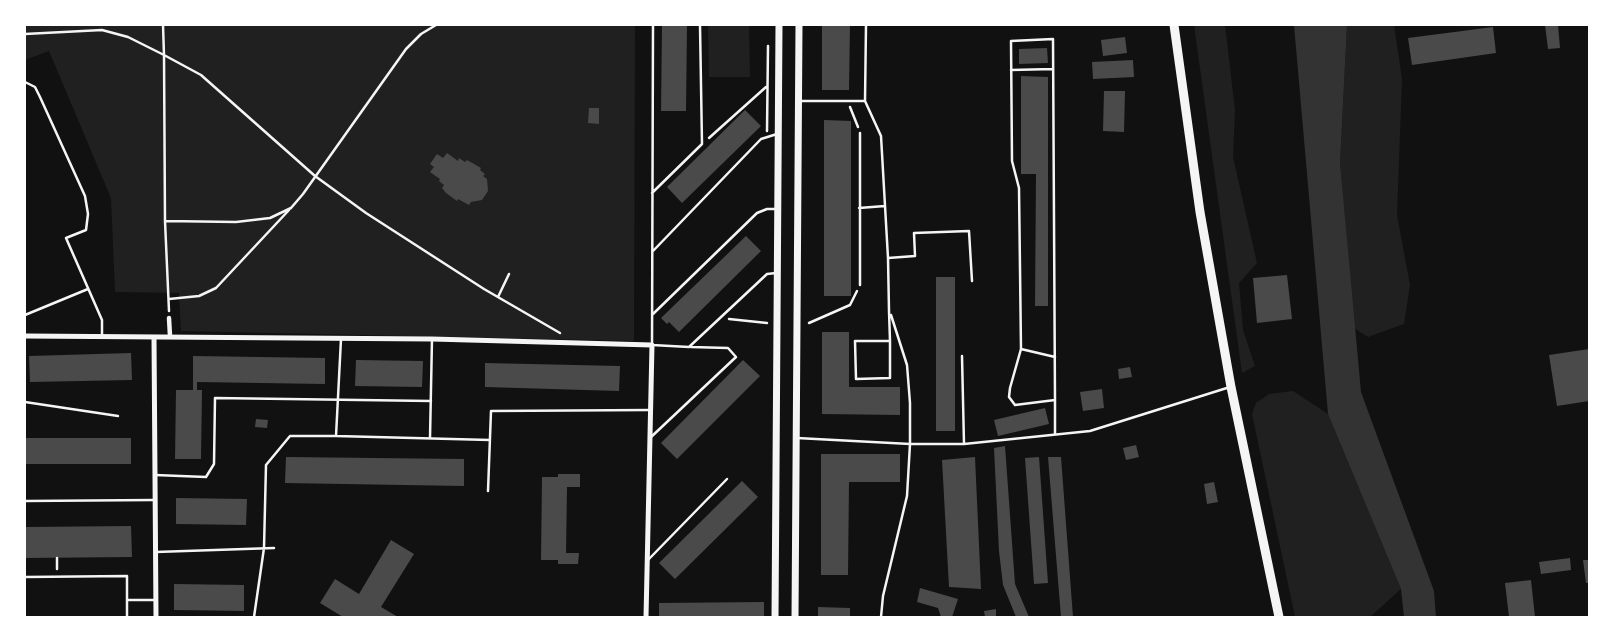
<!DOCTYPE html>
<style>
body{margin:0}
#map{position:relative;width:1614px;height:642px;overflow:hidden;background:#111;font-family:"Alegreya Sans",sans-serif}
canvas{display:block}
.frame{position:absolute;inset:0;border:26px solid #fff;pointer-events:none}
</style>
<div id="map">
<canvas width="1614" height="642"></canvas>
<div class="frame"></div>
</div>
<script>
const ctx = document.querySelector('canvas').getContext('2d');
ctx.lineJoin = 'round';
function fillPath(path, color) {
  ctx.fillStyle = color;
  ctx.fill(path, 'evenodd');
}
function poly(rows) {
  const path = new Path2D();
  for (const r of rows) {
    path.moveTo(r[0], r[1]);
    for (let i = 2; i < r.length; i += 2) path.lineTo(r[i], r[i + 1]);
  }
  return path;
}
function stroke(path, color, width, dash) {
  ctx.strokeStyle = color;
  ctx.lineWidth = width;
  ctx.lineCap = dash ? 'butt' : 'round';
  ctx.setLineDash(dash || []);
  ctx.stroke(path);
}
const green = poly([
 [25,25,635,25,634,341,181,331,179,293,115,292,111,198,49,51,25,60],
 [708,25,749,25,750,77,709,77],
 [1194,25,1225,25,1235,110,1233,157,1257,263,1239,283,1243,330,1255,366,1242,373],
 [1347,25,1394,25,1402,79,1397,215,1410,285,1404,324,1368,337,1354,328,1340,163],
 [1293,391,1328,414,1401,589,1370,617,1295,617,1252,414,1256,403,1269,394]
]);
const water = poly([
 [1294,25,1347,25,1340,163,1361,392,1434,591,1436,617,1404,617,1401,589,1328,414]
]);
const building = poly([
 [662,25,687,25,686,111,661,111],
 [822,25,850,25,849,90,822,90],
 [1545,25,1558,25,1560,48,1548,49],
 [1493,27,1496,53,1412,65,1408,38],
 [1125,37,1127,53,1103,56,1101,40],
 [1047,48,1048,63,1019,64,1019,49],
 [1133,60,1134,77,1093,79,1092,62],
 [1021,76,1048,77,1048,306,1035,306,1036,174,1021,174],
 [1104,91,1125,91,1124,132,1103,131],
 [589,108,599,108,599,124,588,123],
 [745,110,761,126,682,203,667,187],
 [824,120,851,121,851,296,824,296],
 [447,153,458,161,459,158,465,162,467,160,481,168,480,170,485,174,483,176,487,179,488,191,482,200,471,202,469,205,458,199,457,201,446,193,442,188,444,185,439,181,440,179,430,172,434,167,430,164,437,154,443,158],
 [746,236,761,251,679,332,669,322,667,324,661,318],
 [1287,275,1292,319,1257,323,1253,278],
 [936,277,955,277,955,431,936,431],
 [822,332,849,332,849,387,900,387,900,415,822,414],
 [1589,349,1589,401,1557,406,1549,355],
 [131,353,132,380,30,382,29,356],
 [193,356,325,358,325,384,197,382,197,390,202,390,201,459,175,459,176,390,193,390],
 [356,360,423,361,422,387,355,386],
 [743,360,760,376,677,459,661,443],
 [485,363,620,366,619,391,485,387],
 [1130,367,1132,377,1119,379,1118,369],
 [1102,389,1104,408,1083,411,1080,392],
 [1045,408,1049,424,998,436,994,420],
 [256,419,268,420,267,428,255,427],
 [26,438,131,438,131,464,26,464],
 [1136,445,1139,457,1126,460,1123,448],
 [1005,446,1015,584,1029,617,1016,617,1003,585,999,551,994,448],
 [821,454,900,454,900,482,849,482,848,575,821,575],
 [286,457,464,459,464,486,285,483],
 [975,457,981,589,949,587,942,460],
 [1039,457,1048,583,1034,584,1025,458],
 [1048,457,1061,457,1073,617,1061,617],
 [558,474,580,474,580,487,567,487,566,553,579,553,578,564,558,564,558,560,541,560,542,477,558,477],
 [742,481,758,497,675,579,659,563],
 [1214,482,1218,502,1207,504,1204,484],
 [176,498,247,499,246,525,176,524],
 [131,526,132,557,25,558,25,527],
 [391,540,414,554,381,607,398,617,343,617,320,603,335,579,359,594],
 [1570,558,1571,570,1541,574,1539,562],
 [1583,560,1589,560,1589,583,1586,583],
 [1531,580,1535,617,1509,617,1505,583],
 [174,584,244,585,244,611,174,610],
 [920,588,958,599,952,617,941,617,938,608,917,602],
 [764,602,764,617,659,617,659,603],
 [818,607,850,608,850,617,818,617],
 [996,609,996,617,985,617,984,611]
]);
const path = poly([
 [163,25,164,55,201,75,315,176,366,213,484,289,560,333],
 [25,34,102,30,128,37,164,55,165,221,169,311],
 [850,107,858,127],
 [767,131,768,46],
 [709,138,766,87],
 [165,221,236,222,270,218,291,208,303,194,406,49,421,34,436,25],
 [498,297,509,274],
 [169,299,199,296,216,288,289,210],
 [729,319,767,323],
 [809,323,850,305,857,291],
 [57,558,57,569]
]);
const service = poly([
 [653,25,652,345,689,347,767,274,776,273],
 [866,25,865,101,881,136,888,258,889,311,890,341,890,378,856,379,855,341,890,341],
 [1011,70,1053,69],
 [25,82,35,87,40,97,85,196,88,214,86,230,66,238,102,320,102,336],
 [799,101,865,101],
 [860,133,860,285],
 [652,193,702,144,700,25],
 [859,208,885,206],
 [653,251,761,139,777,134],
 [888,258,915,256,914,233,969,231,972,281],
 [653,314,757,213,767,209,776,209],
 [25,315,88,289],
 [341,339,336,436,490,440],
 [1021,349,1055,357],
 [962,356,964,444],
 [1055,400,1015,405,1009,397,1010,388,1021,349,1019,188,1012,161,1011,41,1053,39,1055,400,1055,434],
 [25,402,118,416],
 [430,438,432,339],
 [650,438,736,357,728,348,691,347],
 [797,438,910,444,910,403,907,365,891,315],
 [155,475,206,477,214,464,215,398,431,401],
 [488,491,491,411,650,410],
 [25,501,154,500],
 [156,552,274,548],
 [648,560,727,479],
 [25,577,127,576,127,617],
 [128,600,155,600],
 [254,617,264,548,266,465,290,436,336,436],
 [881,617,883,596,907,496,910,444,964,444,1090,431,1230,387]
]);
const pedestrian = poly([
 [169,318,170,336]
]);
const minor = poly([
 [25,336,432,339,652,345,646,617],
 [154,337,156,617]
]);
const tertiary = poly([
 [775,617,779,25],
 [795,617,799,25]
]);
const trunk = poly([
 [1174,25,1200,212,1231,387,1279,617]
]);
fillPath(green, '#202020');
fillPath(water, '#333');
fillPath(building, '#4a4a4a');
stroke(path, '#f5f5f5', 2.5);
stroke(service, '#f5f5f5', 2.5);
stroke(pedestrian, '#f5f5f5', 4.5);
stroke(minor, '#f5f5f5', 5);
stroke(tertiary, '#f5f5f5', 7);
stroke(trunk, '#f5f5f5', 9);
</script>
